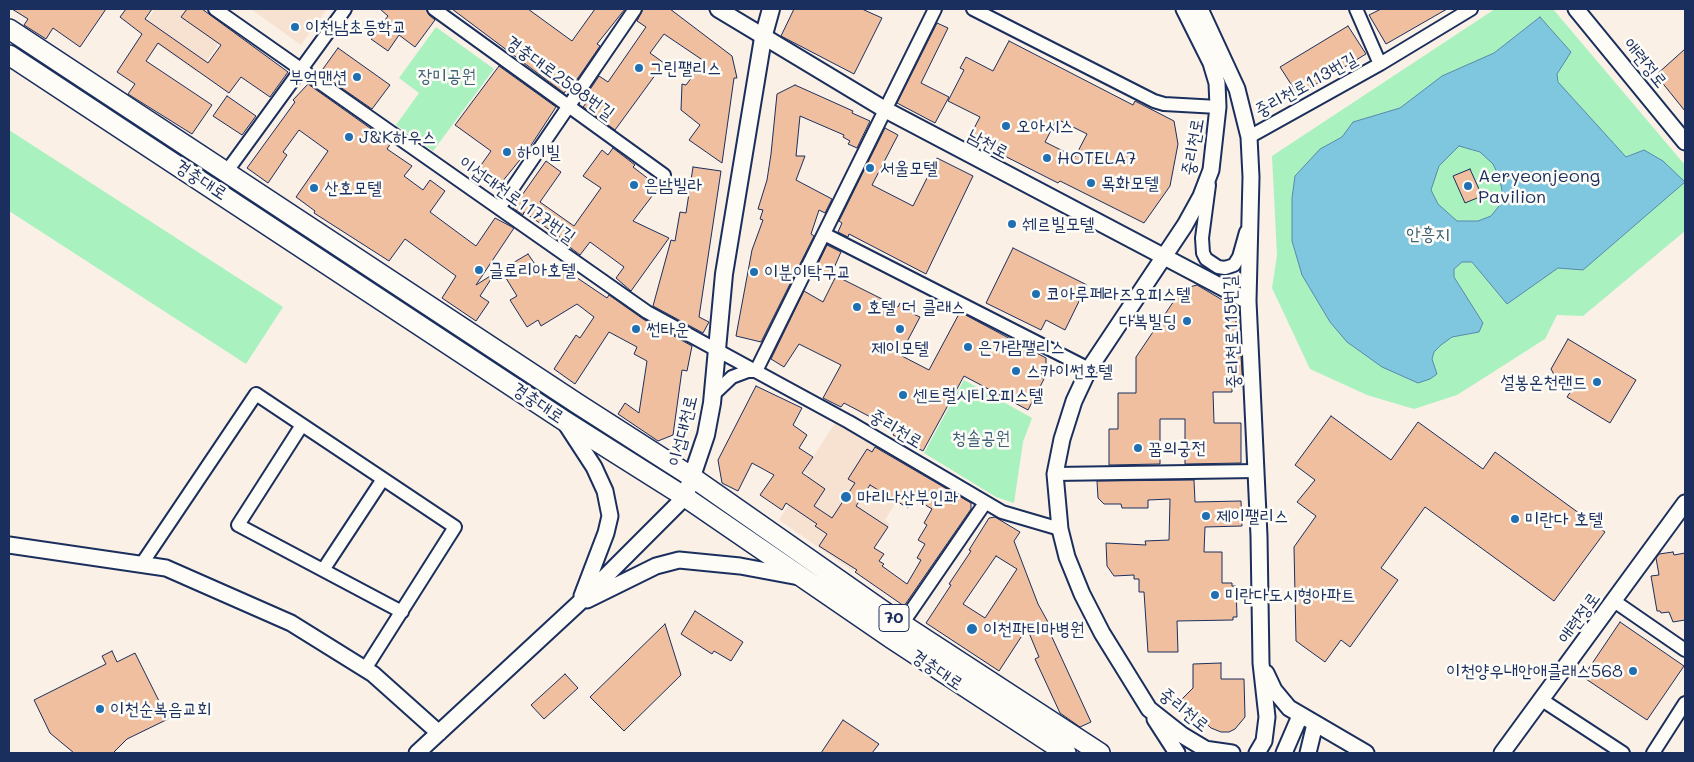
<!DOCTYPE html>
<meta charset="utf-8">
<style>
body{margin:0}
#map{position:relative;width:1694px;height:762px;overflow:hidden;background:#faf0e5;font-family:Mali,sans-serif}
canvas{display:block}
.frame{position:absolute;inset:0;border:10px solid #1b2f5e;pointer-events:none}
</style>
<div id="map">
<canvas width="1694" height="762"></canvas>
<div class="frame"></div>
</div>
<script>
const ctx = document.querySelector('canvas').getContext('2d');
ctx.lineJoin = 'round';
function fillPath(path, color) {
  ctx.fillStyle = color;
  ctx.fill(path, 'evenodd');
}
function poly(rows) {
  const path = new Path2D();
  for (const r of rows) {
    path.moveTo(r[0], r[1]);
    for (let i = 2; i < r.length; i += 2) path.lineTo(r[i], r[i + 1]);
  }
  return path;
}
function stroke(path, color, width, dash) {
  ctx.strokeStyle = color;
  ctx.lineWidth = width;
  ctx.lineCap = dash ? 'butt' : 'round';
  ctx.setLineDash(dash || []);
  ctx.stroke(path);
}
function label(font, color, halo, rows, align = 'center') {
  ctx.font = font + ' Mali,"Poor Story",sans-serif';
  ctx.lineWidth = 5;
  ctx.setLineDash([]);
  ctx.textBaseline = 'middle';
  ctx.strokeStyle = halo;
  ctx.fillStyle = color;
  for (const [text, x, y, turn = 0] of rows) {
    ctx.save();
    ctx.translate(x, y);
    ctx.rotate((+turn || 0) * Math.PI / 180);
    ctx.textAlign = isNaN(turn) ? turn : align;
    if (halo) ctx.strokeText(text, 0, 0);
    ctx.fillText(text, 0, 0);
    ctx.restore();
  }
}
const built = poly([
 [155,9,204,9,230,28,198,73,139,31],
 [251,9,327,9,301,45],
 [835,423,916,470,885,520,890,524,881,538,876,535,853,571,779,520,808,475,804,471]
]);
const green = poly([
 [1495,9,1553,9,1685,165,1685,231,1583,316,1557,315,1545,339,1457,395,1414,409,1367,395,1310,369,1272,288,1277,255,1272,156],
 [436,27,494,69,433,151,396,125,419,93,399,78],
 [9,130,283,307,246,364,9,211],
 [964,380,1032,418,1023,442,1014,503,996,497,924,453]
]);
const water = poly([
 [1540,17,1571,52,1557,74,1558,82,1626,157,1644,150,1663,161,1685,182,1583,270,1558,268,1507,304,1472,262,1462,262,1454,269,1454,277,1483,323,1479,332,1452,337,1441,345,1434,352,1432,359,1437,374,1430,379,1418,383,1382,367,1347,342,1330,322,1302,275,1292,241,1292,198,1295,176,1320,149,1342,137,1353,122,1400,108,1442,76,1494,53,1540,17],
 [1459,146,1480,152,1493,164,1499,177,1502,190,1499,206,1491,216,1478,221,1457,221,1438,204,1431,190,1439,166,1459,146]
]);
const building = poly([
 [12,9,106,9,80,47,53,28,46,39,24,25,28,19,12,9],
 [126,9,152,9,145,19,208,63,221,45,181,17,187,9,202,9,288,72,270,97,241,77,229,93,158,43,146,61,212,105,192,134,128,94,135,84,117,72,142,34,120,17,126,9],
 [380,9,426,9,429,15,435,20,415,47,399,35,388,51,371,39,388,16,380,9],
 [452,9,528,9,572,41,595,9,625,9,597,44,600,46,569,91,567,89,564,93,452,9],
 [643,9,670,9,732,56,737,78,734,78,722,163,689,140,700,125,681,110,682,84,686,85,704,61,664,34,650,53,664,63,615,130,583,107,587,102,583,100,599,76,608,82,646,27,637,21,643,9],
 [794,9,862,9,882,18,854,74,781,36,794,9],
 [1381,9,1447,9,1386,44,1369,15,1381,9],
 [937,23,948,28,921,83,949,97,935,123,897,103,937,23],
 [1348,26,1366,54,1298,95,1280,67,1348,26],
 [1009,41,1133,105,1135,101,1174,121,1178,144,1170,186,1144,223,1060,181,1058,183,969,138,980,117,948,101,964,70,960,68,966,57,993,71,1009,41],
 [1057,119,1087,134,1075,157,1045,142,1057,119],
 [338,48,390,85,372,109,320,73,338,48],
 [1685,49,1685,111,1656,75,1685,49],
 [499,66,556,107,528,150,497,188,474,175,491,151,455,125,499,66],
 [308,84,391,143,387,149,412,166,404,176,423,190,430,180,445,191,430,212,476,246,495,218,514,228,476,285,495,273,480,296,489,302,476,321,442,298,456,276,405,239,389,261,314,213,315,211,296,197,328,151,299,130,283,152,287,155,268,183,247,168,295,102,293,100,308,84],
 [795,85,853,111,852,113,870,121,857,148,848,144,850,141,843,137,844,135,800,116,796,156,805,156,796,180,832,199,825,213,819,210,811,234,814,236,761,342,736,336,752,250,763,220,760,219,763,210,758,209,767,180,771,154,777,94,795,85],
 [227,96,256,116,242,135,213,116,227,96],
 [885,128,898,135,872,185,913,206,937,158,973,176,926,274,849,234,848,237,838,232,842,223,839,221,885,128],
 [613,148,635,165,633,167,659,187,633,221,669,238,631,291,616,278,624,267,590,242,580,255,562,241,564,240,524,212,523,215,513,208,546,161,561,172,540,202,574,226,601,188,583,176,602,150,608,155,613,148],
 [693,167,721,171,699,317,709,322,703,333,653,306,671,240,675,241,680,212,686,213,693,167],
 [1470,169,1482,196,1465,203,1453,176,1470,169],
 [827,245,841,252,830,277,815,270,827,245],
 [1013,248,1087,285,1065,330,1046,320,1041,330,986,303,1013,248],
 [528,254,541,273,551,267,558,278,564,269,607,298,609,295,643,319,692,346,687,371,682,370,673,435,658,441,618,414,625,403,639,413,647,361,634,354,637,347,609,332,575,384,554,369,576,335,580,338,594,317,577,304,541,326,538,320,527,327,510,300,517,296,501,270,528,254],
 [836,276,898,307,900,303,913,309,911,313,920,317,900,355,929,370,960,312,1046,358,1046,364,1040,377,1044,379,1028,410,964,376,923,451,893,435,895,430,844,403,841,407,823,398,841,365,799,344,784,367,771,359,804,291,823,302,836,276],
 [1197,285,1236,308,1236,331,1237,341,1240,341,1243,386,1232,386,1232,392,1213,392,1214,423,1241,423,1241,463,1185,464,1185,419,1160,419,1160,464,1109,465,1109,429,1118,429,1118,393,1136,393,1136,357,1182,289,1197,285],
 [1568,339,1636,380,1610,423,1567,397,1571,391,1559,384,1551,369,1568,339],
 [756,386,802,408,793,425,807,435,799,448,813,457,802,473,825,489,814,506,832,518,855,483,848,479,867,449,872,452,875,447,971,503,971,509,904,606,855,572,857,570,819,546,827,534,815,526,817,524,786,503,782,510,760,495,774,475,752,463,738,491,722,483,718,460,756,386],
 [870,485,908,508,914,498,932,509,924,523,927,525,918,540,925,544,917,558,921,560,907,584,882,566,884,564,879,561,884,554,874,548,888,527,856,506,870,485],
 [1331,416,1391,460,1418,422,1483,469,1495,452,1605,532,1554,601,1425,507,1381,568,1398,580,1350,647,1341,640,1325,662,1296,641,1294,547,1316,516,1297,502,1315,480,1295,465,1331,416],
 [1194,480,1195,502,1241,501,1242,526,1205,527,1204,552,1222,552,1222,583,1232,583,1232,586,1236,586,1237,617,1233,617,1233,620,1177,621,1178,652,1148,652,1144,592,1139,592,1139,579,1134,579,1134,575,1114,576,1107,566,1106,543,1146,545,1145,541,1169,540,1170,499,1148,500,1148,508,1122,508,1121,504,1104,504,1098,498,1097,481,1194,480],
 [995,517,1020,532,1014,541,1038,604,1054,633,1051,635,1091,722,1080,727,1060,713,1035,659,1039,657,1027,628,999,671,926,623,951,585,949,584,971,551,969,550,989,518,995,517],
 [996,556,1017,569,985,618,963,604,996,556],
 [1673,552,1674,555,1685,553,1685,620,1673,622,1669,612,1661,613,1660,611,1657,611,1651,576,1659,575,1656,558,1659,554,1673,552],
 [695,611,743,642,731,661,714,651,712,654,681,634,695,611],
 [1620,622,1684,666,1647,720,1583,677,1620,622],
 [665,624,681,675,624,731,590,697,665,624],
 [112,651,117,662,135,653,168,719,127,739,113,753,74,753,50,733,34,700,106,664,102,656,112,651],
 [1221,663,1221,679,1244,679,1245,717,1235,729,1229,732,1221,732,1211,728,1181,700,1193,688,1193,664,1221,663],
 [565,674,578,688,544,719,531,705,565,674],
 [843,720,879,744,872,753,821,753,843,720]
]);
const minor = poly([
 [215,9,647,312,849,422,1002,512,1060,529],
 [434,9,664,175],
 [973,9,1154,101,1164,104,1218,107],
 [1356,9,1380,64],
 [1249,137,1380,64,1471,9],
 [227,171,345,9],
 [1209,185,1202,238,1203,253,1206,259,1218,267,1225,268,1234,265,1239,257,1246,232],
 [499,208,635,9],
 [824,234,1089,369],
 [756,371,935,9],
 [713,395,732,377,748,371,756,371],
 [302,425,238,525,402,612],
 [1055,474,1256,471],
 [141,565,256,394,455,527,365,669],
 [323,570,383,479],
 [1614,601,1685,650],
 [902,624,985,503],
 [1542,700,1623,753],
 [1653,753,1685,703]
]);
const tertiary = poly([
 [718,9,884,109,1248,301],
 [1184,9,1211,63,1217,83,1218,107,1211,170,1201,196,1185,225,1089,369,1074,401,1062,439,1055,474,1060,529,1067,557,1082,594,1102,633,1149,709,1182,735,1212,753],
 [1200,9,1237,89,1249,137,1251,177,1248,301,1259,536,1261,663,1267,717,1264,741,1257,753],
 [1576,9,1685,142],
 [564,421,594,467,605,491,610,516,606,533,582,596],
 [9,545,166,568,291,623,373,674,439,733],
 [587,600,656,566,679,560,740,566,799,577],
 [1266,673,1274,690,1289,708,1366,753],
 [1155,719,1177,753],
 [1204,749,1232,753],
 [417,753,579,603,685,497],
 [1284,753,1300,716],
 [1308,753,1315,724],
 [1502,753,1685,503]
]);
const secondary = poly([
 [685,497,706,435,712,403,724,274,763,38,771,9]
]);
const primary = poly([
 [9,29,578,404,692,477,902,624,1100,753],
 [9,55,563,420,685,497,892,639,1066,753]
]);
const markers = [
 [295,27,5,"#1f6fb2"],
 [639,68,5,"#1f6fb2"],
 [357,77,5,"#1f6fb2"],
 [1006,126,5,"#1f6fb2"],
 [349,137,5,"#1f6fb2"],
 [507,152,5,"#1f6fb2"],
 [1047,158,5,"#1f6fb2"],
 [870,168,5,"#1f6fb2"],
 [1091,183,5,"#1f6fb2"],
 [634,185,5,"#1f6fb2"],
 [1468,186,5,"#1f6fb2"],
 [314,188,5,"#1f6fb2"],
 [1012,224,5,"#1f6fb2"],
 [479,270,5,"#1f6fb2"],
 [754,272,5,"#1f6fb2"],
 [1036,294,5,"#1f6fb2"],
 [857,307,5,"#1f6fb2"],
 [1187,321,5,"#1f6fb2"],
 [636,329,5,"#1f6fb2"],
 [900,329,5,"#1f6fb2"],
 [968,347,5,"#1f6fb2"],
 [1016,371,5,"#1f6fb2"],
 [1597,382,5,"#1f6fb2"],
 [903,395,5,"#1f6fb2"],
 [1138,448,5,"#1f6fb2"],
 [846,497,6,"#1f6fb2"],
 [1206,516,5,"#1f6fb2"],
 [1515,519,5,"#1f6fb2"],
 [1215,595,5,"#1f6fb2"],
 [972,629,6,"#1f6fb2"],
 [1633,671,5,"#1f6fb2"],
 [100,709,5,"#1f6fb2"]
];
const shields = [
 [894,618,30]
];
const shieldNames = [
 ["70",894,618]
];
const poiNames = [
 ["이천남초등학교",305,27],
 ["그린팰리스",649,68],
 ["부억맨션",347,77,"right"],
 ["오아시스",1016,126],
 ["J&K하우스",359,137],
 ["하이빌",517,152],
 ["HOTELA7",1057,158],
 ["서울모텔",880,168],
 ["Aeryeonjeong",1478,176],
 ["Pavilion",1478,197],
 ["목화모텔",1101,183],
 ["은남빌라",644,185],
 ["산호모텔",324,188],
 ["쉐르빌모텔",1022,224],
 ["글로리아호텔",489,270],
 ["이분이탁구교",764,272],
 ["코아루페라즈오피스텔",1046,294],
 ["호텔 더 클래스",867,307],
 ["다복빌딩",1177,321,"right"],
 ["썬타운",646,329],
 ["은가람팰리스",978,347],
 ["제이모텔",900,348,"center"],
 ["스카이썬호텔",1026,371],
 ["설봉온천랜드",1587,382,"right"],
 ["센트럴시티오피스텔",913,395],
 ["꿈의궁전",1148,448],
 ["마리나산부인과",857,497],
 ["제이팰리스",1216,516],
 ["미란다 호텔",1525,519],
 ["미란다도시형아파트",1225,595],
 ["이천파티마병원",983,629],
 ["이천양우내안애클래스568",1623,671,"right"],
 ["이천순복음교회",110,709]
];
const streetNames = [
 ["애련정로",1645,63,51],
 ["경충대로2598번길",560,78,36],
 ["중리천로113번길",1306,85,-29],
 ["남천로",988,144,28],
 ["중리천로",1193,147,-80],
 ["경충대로",201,180,33],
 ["이섭대천로1177번길",517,200,35],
 ["중리천로115번길",1232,332,-92],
 ["경충대로",538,403,34],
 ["중리천로",896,429,31],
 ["이섭대천로",683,431,-76],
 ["애련정로",1579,618,-54],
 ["경충대로",937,670,34],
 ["중리천로",1184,710,39]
];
const parkNames = [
 ["장미공원",447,76],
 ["안흥지",1428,234],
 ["청솔공원",981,438]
];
fillPath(built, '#f7e1d0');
fillPath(green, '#a9f2c0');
fillPath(water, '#7fc7df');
stroke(water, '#578aab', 1);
fillPath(building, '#efbf9f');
stroke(building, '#1b2f5e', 1);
stroke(minor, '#1b2f5e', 16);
stroke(tertiary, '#1b2f5e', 19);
stroke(secondary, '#1b2f5e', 20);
stroke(primary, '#1b2f5e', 22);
stroke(minor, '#fdfcf7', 12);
stroke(tertiary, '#fdfcf7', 15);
stroke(secondary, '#fdfcf7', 16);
stroke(primary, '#fdfcf7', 19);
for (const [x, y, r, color] of markers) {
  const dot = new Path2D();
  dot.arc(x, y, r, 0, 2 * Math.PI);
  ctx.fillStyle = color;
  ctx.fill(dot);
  stroke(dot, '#fdfcf7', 2);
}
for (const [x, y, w] of shields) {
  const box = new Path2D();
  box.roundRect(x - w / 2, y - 13.5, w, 27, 4);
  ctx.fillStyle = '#fdfcf7';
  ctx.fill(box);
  stroke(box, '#1b2f5e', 1);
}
label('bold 16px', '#1b2f5e', null, shieldNames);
label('18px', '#1b2f5e', '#fdfcf7', poiNames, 'left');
label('18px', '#1b2f5e', '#fdfcf7', streetNames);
label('18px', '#3e6076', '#fdfcf7', parkNames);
</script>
